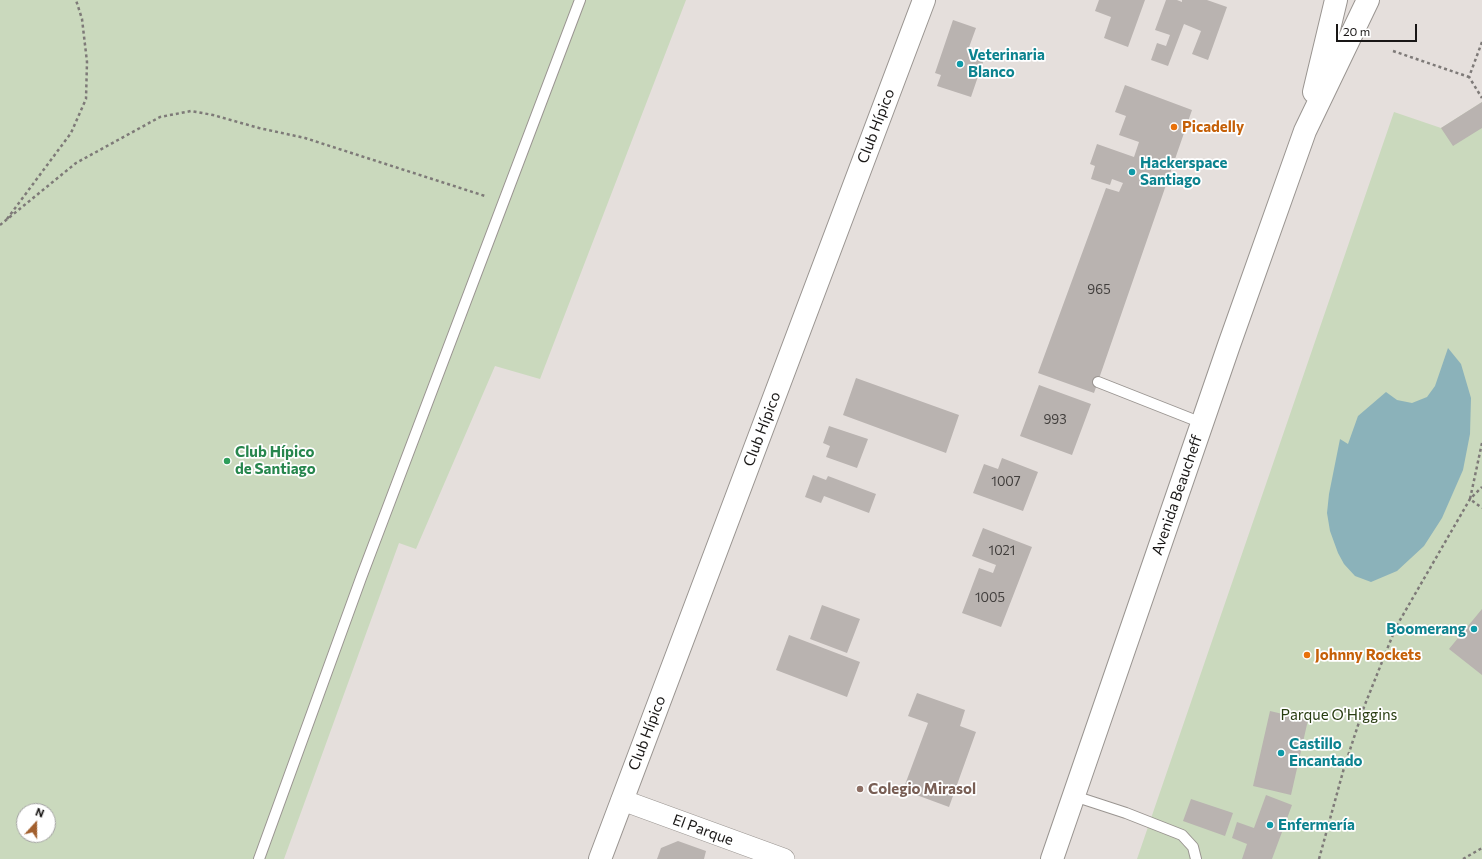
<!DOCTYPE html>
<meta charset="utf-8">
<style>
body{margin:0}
#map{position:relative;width:1482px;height:859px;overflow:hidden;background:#e5dfdc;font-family:Commissioner,sans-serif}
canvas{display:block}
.north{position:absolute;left:16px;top:803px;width:40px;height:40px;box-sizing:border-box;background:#fff;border:1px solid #a3a2a2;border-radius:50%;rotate:21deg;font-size:11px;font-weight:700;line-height:16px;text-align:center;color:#191716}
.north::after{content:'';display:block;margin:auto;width:14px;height:18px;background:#a25f2d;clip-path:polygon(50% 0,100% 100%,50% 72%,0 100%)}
.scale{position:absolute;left:1336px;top:24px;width:81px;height:18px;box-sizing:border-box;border:2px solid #191716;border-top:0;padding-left:5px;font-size:12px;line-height:14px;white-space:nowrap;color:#191716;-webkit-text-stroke:3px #fff;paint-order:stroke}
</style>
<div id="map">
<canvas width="1482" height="859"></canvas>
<div class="north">N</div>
<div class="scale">20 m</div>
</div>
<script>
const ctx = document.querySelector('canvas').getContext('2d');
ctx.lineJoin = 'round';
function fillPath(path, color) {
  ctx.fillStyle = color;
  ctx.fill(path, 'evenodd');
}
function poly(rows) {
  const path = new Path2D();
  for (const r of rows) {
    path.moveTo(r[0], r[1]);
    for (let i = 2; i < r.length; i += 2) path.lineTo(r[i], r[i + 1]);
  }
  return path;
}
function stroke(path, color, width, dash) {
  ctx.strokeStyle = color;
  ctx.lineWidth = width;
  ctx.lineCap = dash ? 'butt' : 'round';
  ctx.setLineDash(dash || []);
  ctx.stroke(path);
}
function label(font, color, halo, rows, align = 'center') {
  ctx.font = font + ' Commissioner,sans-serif';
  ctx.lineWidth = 3.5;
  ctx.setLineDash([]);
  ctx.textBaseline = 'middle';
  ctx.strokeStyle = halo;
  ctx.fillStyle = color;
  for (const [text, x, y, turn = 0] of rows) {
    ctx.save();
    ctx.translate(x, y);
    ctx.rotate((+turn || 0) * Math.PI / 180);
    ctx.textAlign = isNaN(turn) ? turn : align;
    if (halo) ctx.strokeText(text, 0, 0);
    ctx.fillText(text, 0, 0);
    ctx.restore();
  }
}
const green = poly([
 [0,0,686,0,540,379,495,366,416,549,399,543,284,859,0,859],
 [24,811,48,811,48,835,24,835],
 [1482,102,1482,859,1137,859,1394,112,1441,128]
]);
const water = poly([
 [1448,348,1461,364,1471,398,1470,434,1463,470,1442,518,1424,546,1397,571,1371,582,1355,576,1344,564,1338,553,1330,531,1327,513,1329,494,1340,439,1348,444,1358,416,1386,392,1397,400,1412,403,1427,397,1435,386]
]);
const building = poly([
 [1099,0,1145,0,1128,47,1104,38,1111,17,1095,11],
 [1166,0,1177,0,1182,2,1182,0,1207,0,1227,7,1208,60,1192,54,1201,31,1184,24,1168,66,1151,60,1157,43,1166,46,1170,35,1155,30],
 [953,20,976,28,968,50,985,56,971,97,937,86,941,75,935,73],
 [1125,85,1192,110,1094,393,1038,373,1106,188,1119,192,1123,183,1112,179,1110,185,1091,179,1095,166,1090,164,1097,144,1134,157,1139,142,1119,135,1126,116,1115,112],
 [1482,102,1482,128,1453,146,1441,128],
 [856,378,959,415,946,453,843,415],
 [1039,385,1091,404,1072,455,1020,436],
 [829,426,868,439,857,468,826,457,830,446,823,443],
 [1002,458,1038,472,1023,511,973,493,984,464,998,469],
 [813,475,826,480,828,476,876,494,869,513,824,496,821,503,805,497],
 [983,528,1032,547,1001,627,962,613,979,568,993,573,996,565,972,556],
 [822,605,860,619,847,653,810,639],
 [1482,609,1482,675,1449,649],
 [789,635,860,662,847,697,776,670],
 [917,693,965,710,960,726,976,732,949,807,903,790,928,723,908,716],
 [1270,711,1308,720,1291,795,1253,786],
 [1266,795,1292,805,1272,859,1242,859,1247,844,1232,838,1237,822,1254,828],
 [1191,799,1233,813,1225,836,1183,821],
 [678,841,706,851,704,859,657,859,661,848]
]);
const path = poly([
 [1482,42,1469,77,1482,98],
 [1393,51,1469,77],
 [7,219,71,133,86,99,87,62,82,19,76,0],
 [0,225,76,163,160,117,191,111,213,115,259,128,305,138,485,196],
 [1482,443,1470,499,1482,508],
 [1319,859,1344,768,1364,707,1396,627,1470,499,1482,487],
 [1463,859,1482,848]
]);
const service = poly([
 [1098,382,1202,423],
 [1074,796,1126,813,1182,835,1193,847,1196,859],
 [259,859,361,578,580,0]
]);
const minor = poly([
 [622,800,784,859]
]);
const secondary = poly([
 [1314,92,1336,0],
 [600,859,924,0],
 [1052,859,1229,345,1305,131,1368,0]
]);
const markers = [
 [960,64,4,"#0f9aa8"],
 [1174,127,4,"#e8710a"],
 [1132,172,4,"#0f9aa8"],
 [227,461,4,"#2e9e5b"],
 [1474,629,4,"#0f9aa8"],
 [1307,655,4,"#e8710a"],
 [1281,753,4,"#0f9aa8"],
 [860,789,4,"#8d6e63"],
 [1270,825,4,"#0f9aa8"]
];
const numberNames = [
 ["965",1099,290],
 ["993",1055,420],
 ["1007",1006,482],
 ["1021",1002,551],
 ["1005",990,598]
];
const cultureNames = [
 ["Veterinaria",968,55],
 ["Blanco",968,72],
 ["Hackerspace",1140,163],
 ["Santiago",1140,180],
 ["Boomerang",1466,629,"right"],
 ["Castillo",1289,744],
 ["Encantado",1289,761],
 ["Enfermería",1278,825]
];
const streetNames = [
 ["Club Hípico",876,126,-69],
 ["Club Hípico",762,429,-69],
 ["Avenida Beaucheff",1177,495,-71],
 ["Club Hípico",647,733,-69],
 ["El Parque",703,830,20]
];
const foodNames = [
 ["Picadelly",1182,127],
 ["Johnny Rockets",1315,655]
];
const leisureNames = [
 ["Club Hípico",235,452],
 ["de Santiago",235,469]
];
const parkNames = [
 ["Parque O'Higgins",1339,715]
];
const educationNames = [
 ["Colegio Mirasol",868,789]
];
fillPath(green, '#cad9bd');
fillPath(water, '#8bb2ba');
fillPath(building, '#b9b3b0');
stroke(service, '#9a9591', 12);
stroke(minor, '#9a9591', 22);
stroke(secondary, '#9a9591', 24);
stroke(path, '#7e7a78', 2.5, [3, 3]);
stroke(service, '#fff', 10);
stroke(minor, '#fff', 21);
stroke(secondary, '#fff', 22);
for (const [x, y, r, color] of markers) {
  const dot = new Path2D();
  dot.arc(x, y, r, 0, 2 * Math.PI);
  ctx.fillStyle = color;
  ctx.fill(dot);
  stroke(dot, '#fff', 1.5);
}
label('13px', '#413e3c', null, numberNames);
label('bold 15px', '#0d838f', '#fff', cultureNames, 'left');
label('15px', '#191716', '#fff', streetNames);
label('bold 15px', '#c56008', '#fff', foodNames, 'left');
label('bold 15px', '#27864d', '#fff', leisureNames, 'left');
label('15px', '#283d10', '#fff', parkNames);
label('bold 15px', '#785e54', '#fff', educationNames, 'left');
</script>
